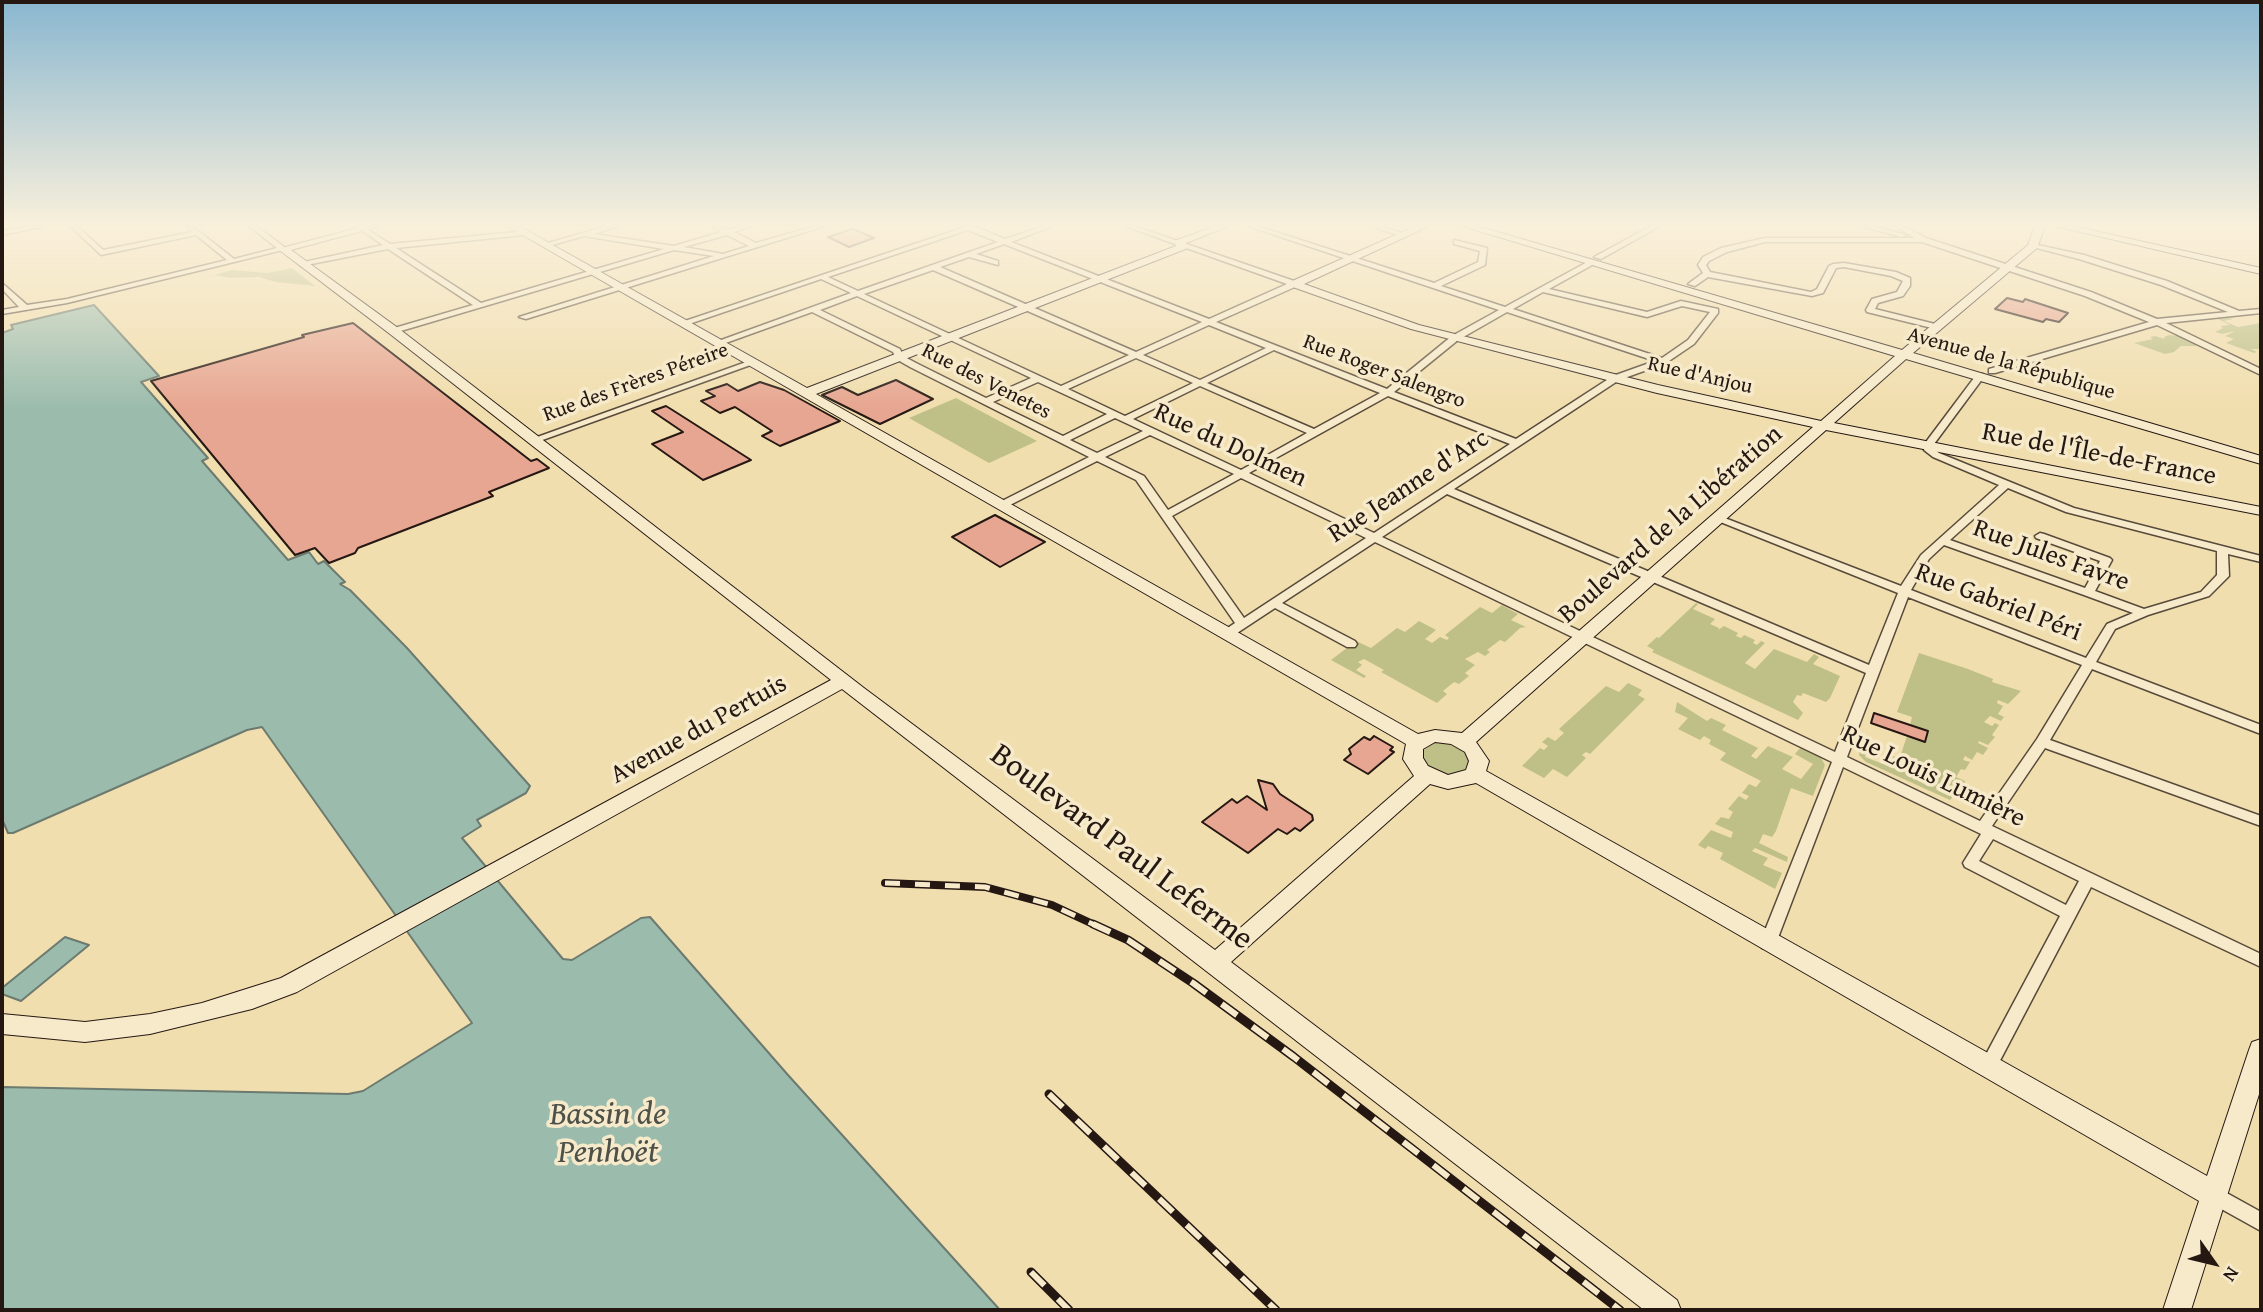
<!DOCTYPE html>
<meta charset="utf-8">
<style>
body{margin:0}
#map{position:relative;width:2263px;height:1312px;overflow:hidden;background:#f1deae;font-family:"Gentium Book Plus",serif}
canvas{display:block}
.frame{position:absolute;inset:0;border:4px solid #251813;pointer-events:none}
.north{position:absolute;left:2179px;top:1228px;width:70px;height:70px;-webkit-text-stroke:5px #f6eaca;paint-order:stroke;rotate:124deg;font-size:19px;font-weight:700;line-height:28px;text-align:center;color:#251813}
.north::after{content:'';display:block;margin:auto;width:24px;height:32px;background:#251813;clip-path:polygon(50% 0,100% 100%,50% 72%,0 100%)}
</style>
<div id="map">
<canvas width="2263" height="1312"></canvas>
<div class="frame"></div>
<div class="north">N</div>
</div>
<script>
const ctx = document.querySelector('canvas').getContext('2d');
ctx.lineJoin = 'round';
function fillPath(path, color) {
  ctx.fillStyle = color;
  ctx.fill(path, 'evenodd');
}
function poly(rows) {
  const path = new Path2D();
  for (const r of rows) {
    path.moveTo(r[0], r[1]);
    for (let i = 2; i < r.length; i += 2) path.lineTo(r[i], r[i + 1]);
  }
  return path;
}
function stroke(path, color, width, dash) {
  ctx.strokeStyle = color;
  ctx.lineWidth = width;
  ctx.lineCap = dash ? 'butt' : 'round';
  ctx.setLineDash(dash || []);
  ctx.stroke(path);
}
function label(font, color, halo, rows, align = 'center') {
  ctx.font = font + ' "Gentium Book Plus",serif';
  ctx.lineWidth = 7;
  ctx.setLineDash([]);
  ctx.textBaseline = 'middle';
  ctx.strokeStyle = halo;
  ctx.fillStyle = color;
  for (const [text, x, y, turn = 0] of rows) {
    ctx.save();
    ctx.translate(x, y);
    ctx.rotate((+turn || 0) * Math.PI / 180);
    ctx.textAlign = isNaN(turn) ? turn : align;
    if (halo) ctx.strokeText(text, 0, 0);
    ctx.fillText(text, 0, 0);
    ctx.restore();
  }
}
const green = poly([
 [292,268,315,286,276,282,259,277,230,278,214,275,232,270,268,273],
 [2230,318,2233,319,2224,321,2238,327,2261,323,2261,349,2251,349,2257,352,2254,353,2226,343,2234,339,2225,336,2235,331,2222,334,2215,332,2223,328,2220,326,2230,325,2218,319],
 [2169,335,2180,336,2198,346,2181,346,2174,352,2165,354,2134,343,2153,339,2150,337,2155,336,2165,339,2164,337],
 [956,398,1037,441,989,463,909,418],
 [1696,603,1698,604,1693,609,1715,619,1710,624,1719,628,1718,630,1724,626,1738,633,1736,636,1741,638,1744,635,1755,640,1753,643,1757,645,1761,641,1765,643,1745,663,1755,669,1774,649,1807,662,1814,654,1819,657,1813,664,1840,676,1830,698,1826,702,1803,693,1801,696,1797,695,1793,702,1803,713,1798,720,1652,652,1654,650,1647,646,1657,637,1659,638],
 [1502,605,1518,614,1511,620,1526,627,1520,628,1505,642,1500,640,1487,650,1490,652,1485,656,1478,652,1465,659,1475,665,1465,673,1469,676,1459,684,1454,682,1443,691,1447,694,1437,703,1381,672,1384,670,1364,659,1358,662,1362,665,1356,670,1366,676,1364,678,1331,660,1356,641,1371,648,1397,628,1405,632,1419,621,1436,630,1425,639,1432,643,1440,637,1447,640,1449,638,1445,635,1480,607,1492,613],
 [1919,653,1968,669,1993,679,1992,682,2021,691,2008,704,1998,700,1997,703,2003,706,1998,714,2004,717,2001,721,1990,716,1984,722,1992,726,1995,723,1999,725,1992,735,1995,737,1988,745,1979,741,1978,743,1988,748,1983,755,1977,752,1972,760,1965,756,1963,760,1970,762,1965,770,1961,769,1956,777,1965,781,1964,785,1950,800,1866,762,1859,755,1860,751,1866,753,1865,757,1883,764,1887,754,1919,765,1900,757,1907,736,1924,742,1927,731,1910,725,1912,717,1897,712],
 [1628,683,1642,690,1638,695,1645,699,1590,754,1586,752,1582,755,1586,758,1567,777,1553,769,1544,778,1522,766,1540,748,1544,750,1548,746,1542,742,1548,737,1555,741,1564,733,1559,729,1606,686,1619,692],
 [1677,702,1707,721,1711,718,1726,725,1722,730,1758,748,1751,756,1756,759,1768,746,1793,757,1782,769,1801,779,1813,764,1795,754,1800,748,1821,758,1825,765,1813,796,1791,788,1776,831,1772,837,1763,834,1759,843,1788,857,1787,862,1755,848,1752,851,1768,858,1763,865,1782,873,1775,889,1720,859,1723,853,1708,846,1705,849,1698,845,1711,830,1731,838,1733,832,1715,824,1721,817,1729,819,1733,812,1728,809,1739,796,1746,800,1749,796,1742,793,1749,784,1756,787,1761,781,1720,760,1726,753,1709,744,1711,740,1704,736,1700,740,1678,729,1688,718,1675,712],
 [1441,742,1463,749,1471,759,1468,769,1449,775,1427,766,1422,755,1424,750,1434,743]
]);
const water = poly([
 [94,305,159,376,141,382,208,458,202,461,288,560,309,552,318,564,324,561,345,582,340,584,350,590,407,648,530,786,526,793,477,820,481,826,462,838,563,959,572,960,641,918,650,917,788,1075,1000,1310,2,1310,2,1087,348,1094,363,1091,472,1023,262,727,247,730,13,833,8,833,2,819,2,333,13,329,11,325,94,305],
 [65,937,89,945,21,1001,2,994,2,988,65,937]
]);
const building = poly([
 [853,229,874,238,849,247,828,237,853,229],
 [2007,298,2023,302,2025,299,2068,313,2059,322,2046,319,2043,322,1995,309,2007,298],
 [353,323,531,461,537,459,549,468,489,492,493,496,358,548,355,553,329,563,315,548,295,555,151,381,304,337,302,335,353,323],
 [896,380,933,399,880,424,822,395,842,387,858,395,896,380],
 [760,382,784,390,840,421,780,446,762,436,772,431,735,407,720,413,701,401,715,396,706,391,727,384,738,391,760,382],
 [666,406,674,411,751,460,703,480,652,444,683,432,652,411,666,406],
 [995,515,1045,542,1000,567,952,537,995,515],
 [1874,713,1928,731,1925,742,1871,723,1874,713],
 [1374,736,1393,747,1390,750,1394,752,1368,774,1344,760,1351,754,1349,749,1364,737,1370,740,1374,736],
 [1258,780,1273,784,1280,794,1312,815,1313,820,1300,831,1295,828,1287,834,1278,829,1248,853,1202,822,1232,799,1237,803,1247,796,1267,810,1258,780]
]);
const street = poly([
 [31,226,45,226,2,235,2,231,31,226],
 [70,226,77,226,103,250,192,232,188,228,192,226,234,259,277,248,249,226,256,226,287,249,67,303,2,314,2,310,19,307,2,289,2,283,27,305,67,299,227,260,196,235,101,255,70,226],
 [355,226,362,226,390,244,527,231,527,235,524,235,396,248,481,303,664,249,584,236,545,247,541,245,607,226,618,226,594,234,674,246,721,232,712,226,720,226,728,230,742,226,751,226,734,232,756,243,815,226,825,226,526,319,519,317,714,256,674,250,394,333,391,333,391,329,473,305,388,249,301,266,301,262,304,262,383,245,355,226],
 [727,235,749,246,723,254,684,247,727,235],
 [961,226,974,226,1005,239,1044,226,1053,226,1011,242,1209,319,1287,284,1125,226,1134,226,1297,282,1297,286,1216,322,1387,389,1452,336,1499,310,1248,226,1257,226,1434,283,1478,262,1480,251,1454,244,1454,240,1487,248,1485,265,1441,286,1505,307,1591,260,1595,262,1594,264,1549,289,1647,312,1681,301,1718,309,1718,313,1694,344,1666,363,1619,380,1454,489,1869,665,1898,593,1713,519,1718,516,1722,517,1901,586,1921,555,1999,485,1933,457,1924,450,1926,442,1977,374,1983,374,1983,378,1934,444,1934,449,1939,453,2074,508,2261,556,2261,562,2228,554,2229,576,2209,596,2148,615,2115,629,2096,662,2261,725,2261,734,2092,669,2050,740,2261,816,2261,826,2045,748,1992,826,2261,954,2261,967,2091,887,1994,1072,1988,1075,1982,1072,1979,1067,1982,1062,2060,916,1965,867,1963,863,1981,834,1843,767,1776,943,1774,948,1768,949,1762,948,1760,943,1832,762,1375,542,1282,603,1355,641,1357,644,1355,647,1347,647,1275,608,1231,637,1223,637,1221,634,1223,631,1235,623,1136,480,1097,461,1006,507,998,507,998,503,1089,457,910,367,896,359,893,352,812,312,720,345,713,343,851,293,821,279,686,325,679,323,962,228,961,226],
 [968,230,998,242,858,291,828,277,968,230],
 [1004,244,1202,322,1136,352,940,267,969,257,998,265,998,261,976,254,1004,244],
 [933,270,1129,355,1061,386,864,294,933,270],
 [1543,292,1647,317,1682,306,1710,312,1688,340,1662,358,1513,309,1543,292],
 [857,296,1031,378,986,398,916,363,903,356,900,349,820,310,857,296],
 [1507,312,1655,361,1613,376,1516,439,1394,392,1458,340,1507,312],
 [1209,325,1266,348,1200,380,1143,355,1209,325],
 [1274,350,1380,393,1314,429,1207,383,1274,350],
 [1136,358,1193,383,1125,416,1068,389,1136,358],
 [1038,382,1107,414,1063,436,993,402,1038,382],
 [1200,386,1307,433,1241,470,1133,419,1200,386],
 [1388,396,1510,444,1374,533,1249,473,1388,396],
 [1115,418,1143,431,1097,453,1070,440,1115,418],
 [1150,435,1234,474,1168,510,1144,476,1105,457,1150,435],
 [1241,478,1366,538,1244,618,1172,516,1241,478],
 [2008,488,2066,512,2217,551,2217,575,2201,592,2144,609,2095,591,2112,560,2110,558,2044,534,2040,533,2035,536,2036,538,2100,561,2085,588,1950,540,2008,488],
 [1447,494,1866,673,1835,752,1382,537,1447,494],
 [1944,545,2084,595,2133,613,2107,624,2086,658,1911,590,1929,559,1944,545],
 [1908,597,2082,665,2037,739,1980,821,1847,757,1908,597],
 [1993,839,2079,881,2066,905,1979,861,1993,839],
 [1370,226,1380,226,1408,235,1404,237,1370,226],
 [1651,226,1660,226,1601,259,1594,257,1651,226],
 [1861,226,1872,226,1906,235,1902,237,1861,226],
 [1896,226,1904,226,1926,238,2091,292,2157,319,2228,312,2161,285,2079,259,2029,246,2033,244,2084,255,2167,281,2239,311,2261,309,2261,313,2166,323,2261,369,2261,375,2157,325,1995,373,1989,373,1989,369,2149,322,2085,296,1922,242,1765,242,1727,252,1709,261,1706,265,1710,272,1811,292,1817,289,1829,266,1833,264,1844,263,1896,272,1910,278,1910,286,1903,296,1878,303,1875,309,1939,325,1940,327,1936,329,1867,312,1866,310,1872,299,1897,292,1903,281,1891,276,1844,267,1836,268,1823,293,1812,296,1708,277,1695,286,1688,284,1703,273,1698,265,1703,257,1721,248,1765,238,1914,238,1896,226],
 [749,361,756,363,537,442,531,442,529,440,749,361],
 [2214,1186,2261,1212,2261,1231,2207,1201,2205,1195,2207,1189,2214,1186]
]);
const secondary = poly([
 [365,226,381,226,291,250,398,328,864,688,1215,950,1414,776,1403,759,1406,744,507,226,519,226,807,388,1176,246,1174,241,1216,226,1229,226,1186,243,1188,248,816,394,1418,734,1435,730,1462,733,1813,427,1657,393,1411,329,1290,286,1290,282,1416,226,1429,226,1304,284,1419,325,1658,385,1821,421,1895,356,1462,226,1477,226,1902,350,2028,245,2035,226,2045,226,2037,248,1913,353,2261,456,2261,464,1906,359,1834,423,2261,507,2261,515,1826,430,1476,742,1489,761,1486,771,2207,1176,2249,1050,2252,1042,2261,1039,2261,1088,2191,1310,2163,1310,2199,1201,1476,783,1448,789,1430,784,1231,962,1677,1300,1681,1310,1644,1310,842,689,297,992,252,1009,150,1034,85,1042,2,1034,2,1014,85,1022,150,1014,202,1003,281,978,831,680,390,334,278,249,365,226],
 [1435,742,1451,744,1465,752,1469,761,1466,770,1448,775,1428,766,1423,758,1423,749,1435,742],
 [2055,226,2072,226,2261,268,2261,274,2055,226]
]);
const railFar1 = poly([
 [885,883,985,887,1052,905,1097,926]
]);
const rail = poly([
 [1093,924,1128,940,1193,983,1294,1057,1620,1310],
 [1049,1094,1276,1310],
 [1031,1272,1069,1310]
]);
const farStreetnames = [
 ["Avenue de la République",2011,364,16],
 ["Rue Roger Salengro",1384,372,21],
 ["Rue d'Anjou",1700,376,13],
 ["Rue des Venetes",986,382,27],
 ["Rue des Frères Péreire",636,383,-20]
];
const streetNames = [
 ["Rue du Dolmen",1230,446,25],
 ["Rue de l'Île-de-France",2099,455,11],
 ["Rue Jeanne d'Arc",1409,487,-33],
 ["Boulevard de la Libération",1671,525,-41],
 ["Rue Jules Favre",2051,556,20],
 ["Rue Gabriel Péri",1998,603,21],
 ["Avenue du Pertuis",699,730,-29],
 ["Rue Louis Lumière",1933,777,26]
];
const nearStreetnames = [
 ["Boulevard Paul Leferme",1121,848,37]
];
const nearWaternames = [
 ["Bassin de",608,1116],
 ["Penhoët",608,1154]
];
fillPath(green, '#bfc087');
fillPath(water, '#9bbcad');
stroke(water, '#6c7a6f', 2);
fillPath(building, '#e7a691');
stroke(building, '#251813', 2);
stroke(street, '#584a3a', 3);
stroke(secondary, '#251813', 2);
fillPath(street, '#f6eaca');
fillPath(secondary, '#f6eaca');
stroke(railFar1, '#251813', 8);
stroke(rail, '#251813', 9);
stroke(railFar1, '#f6eaca', 5, [15]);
stroke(rail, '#f6eaca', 6, [19]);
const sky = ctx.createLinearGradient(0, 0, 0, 409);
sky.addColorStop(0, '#89b7d0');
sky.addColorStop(0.55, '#f9f0db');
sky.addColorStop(1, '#f9f0db00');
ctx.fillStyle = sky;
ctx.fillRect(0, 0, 2263, 409);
label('21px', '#251813', '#f6eaca', farStreetnames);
label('26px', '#251813', '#f6eaca', streetNames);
label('32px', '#251813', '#f6eaca', nearStreetnames);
label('italic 33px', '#4e5149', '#f6eaca', nearWaternames);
</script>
